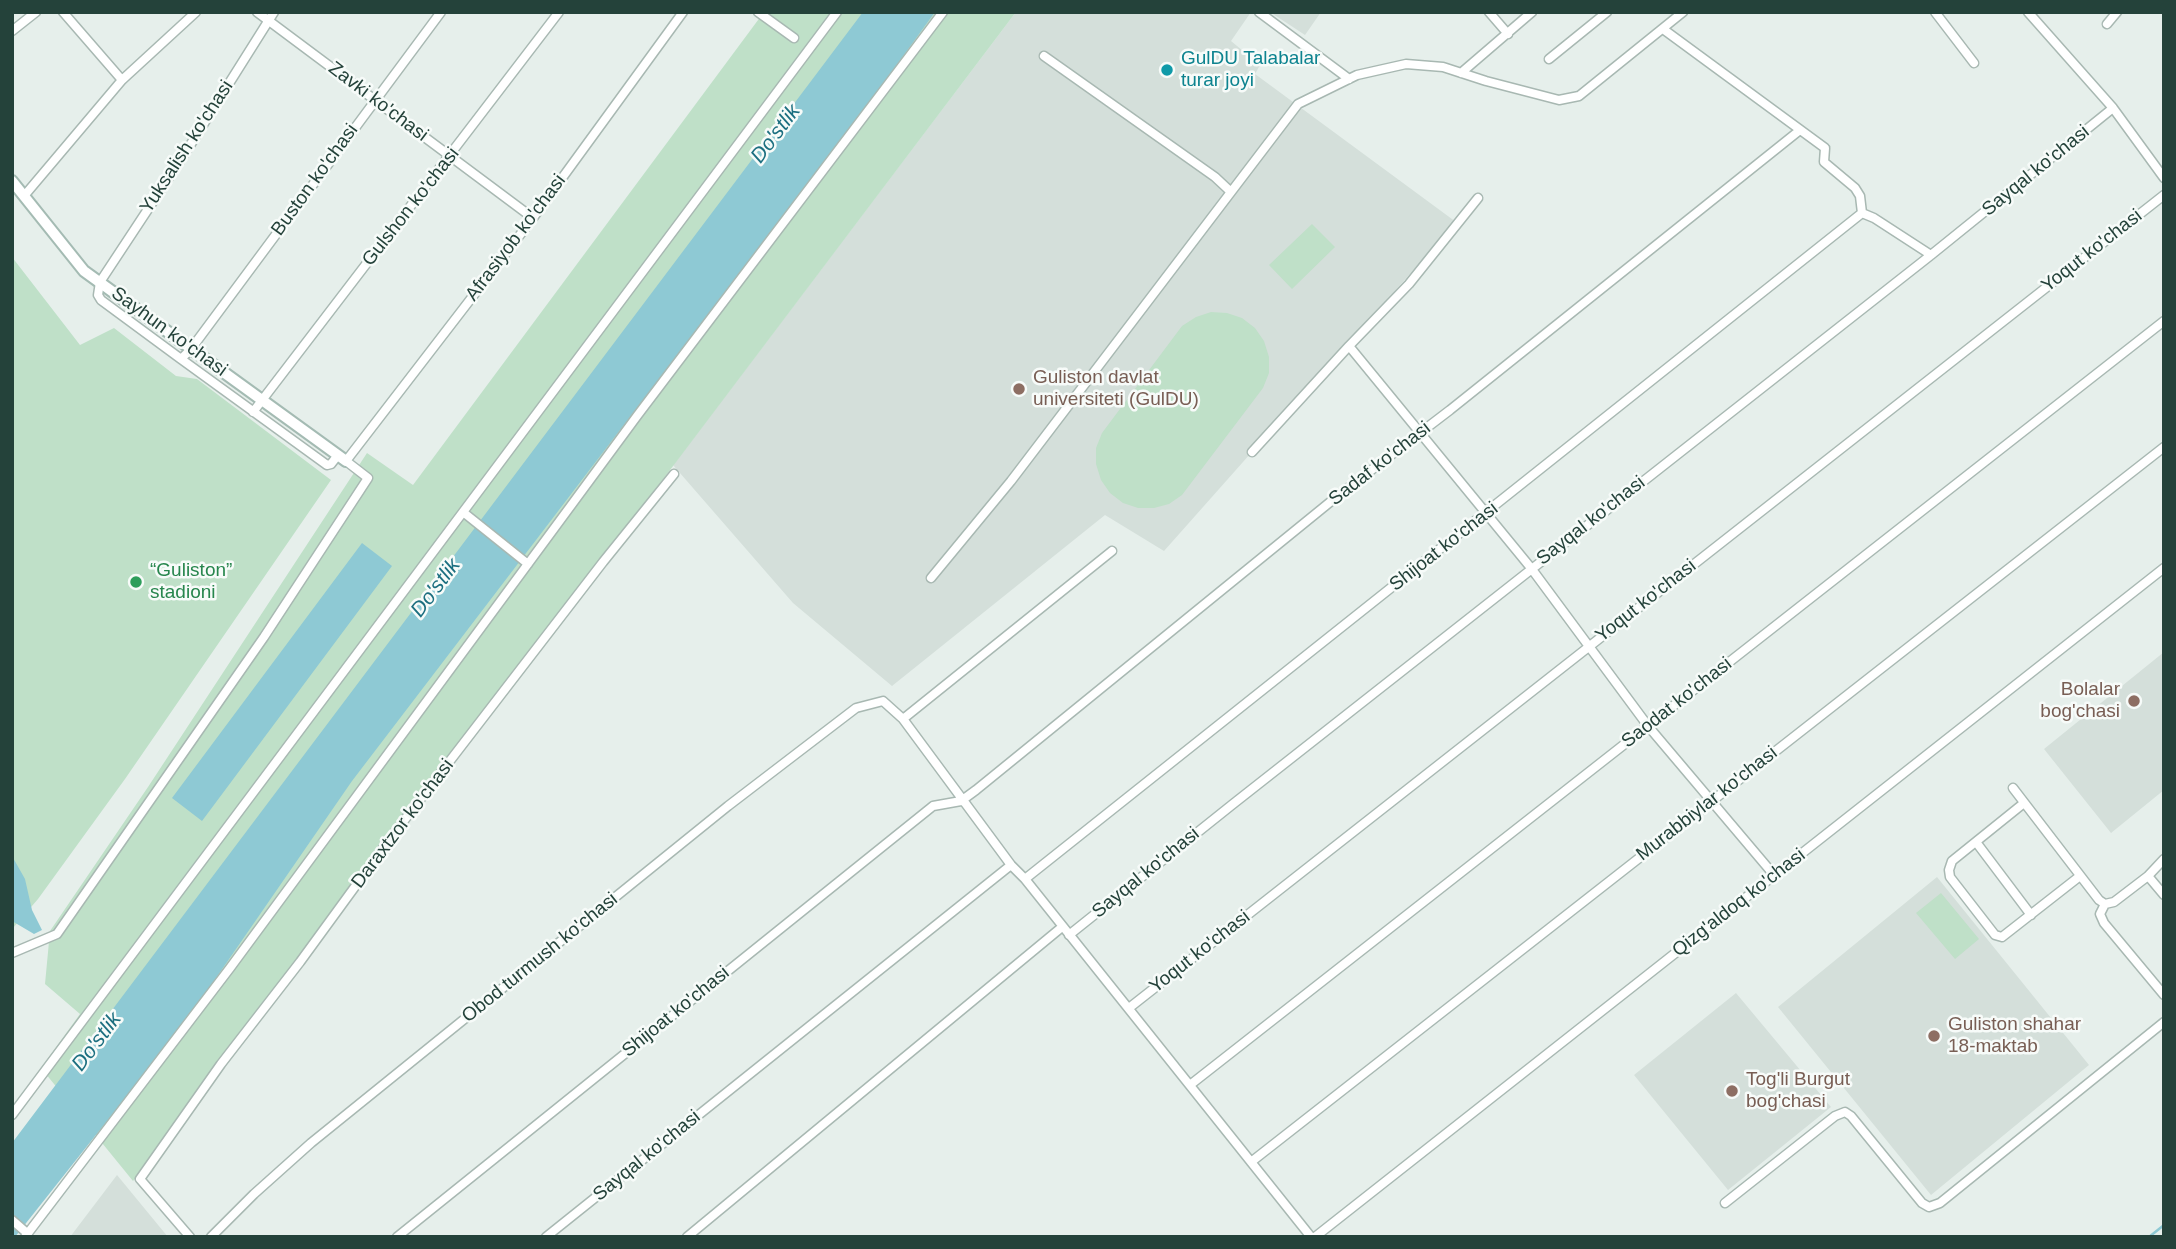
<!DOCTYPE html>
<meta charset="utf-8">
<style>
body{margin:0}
#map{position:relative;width:2176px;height:1249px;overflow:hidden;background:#e6efeb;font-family:Arial,sans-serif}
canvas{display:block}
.frame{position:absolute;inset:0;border:14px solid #24423a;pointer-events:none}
</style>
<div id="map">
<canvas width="2176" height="1249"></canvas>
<div class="frame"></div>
</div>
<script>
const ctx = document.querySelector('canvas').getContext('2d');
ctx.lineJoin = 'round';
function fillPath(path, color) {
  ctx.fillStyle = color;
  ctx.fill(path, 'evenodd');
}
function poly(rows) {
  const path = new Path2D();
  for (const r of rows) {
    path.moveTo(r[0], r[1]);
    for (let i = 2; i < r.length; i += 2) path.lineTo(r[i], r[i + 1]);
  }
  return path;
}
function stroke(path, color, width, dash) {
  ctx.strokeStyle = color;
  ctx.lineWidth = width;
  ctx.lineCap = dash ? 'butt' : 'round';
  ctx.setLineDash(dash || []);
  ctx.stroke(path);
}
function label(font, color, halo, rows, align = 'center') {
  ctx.font = font + ' Arial,sans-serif';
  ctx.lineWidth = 5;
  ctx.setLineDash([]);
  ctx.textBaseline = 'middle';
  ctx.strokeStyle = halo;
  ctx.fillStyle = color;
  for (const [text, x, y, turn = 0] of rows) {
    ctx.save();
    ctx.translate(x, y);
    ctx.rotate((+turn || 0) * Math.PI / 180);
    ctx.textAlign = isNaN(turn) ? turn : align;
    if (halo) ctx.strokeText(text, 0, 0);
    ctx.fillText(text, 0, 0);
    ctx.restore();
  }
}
const built = poly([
 [1016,12,1251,12,1231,41,1260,65,1255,74,1456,222,1164,551,1105,515,892,686,793,603,673,465],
 [1270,12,1321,12,1305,35],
 [2164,652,2164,790,2111,833,2044,749],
 [1937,877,2089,1065,1931,1195,1778,1007],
 [1736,993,1831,1107,1728,1190,1634,1075],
 [117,1175,168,1237,70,1237]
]);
const green = poly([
 [764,12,1016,12,133,1181,41,1068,80,1014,45,984,50,931,148,787,367,453,413,485],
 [1312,224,1335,247,1292,289,1269,265],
 [12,257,80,345,114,328,176,376,197,379,331,480,125,779,38,899,13,928],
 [1211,312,1227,313,1242,318,1255,328,1264,341,1269,357,1269,373,1263,388,1182,495,1169,504,1154,508,1138,508,1123,503,1110,493,1101,480,1096,464,1096,448,1102,433,1182,326,1196,317],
 [1941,893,1979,939,1955,959,1916,913]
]);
const water = poly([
 [863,12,935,12,859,117,352,781,187,1020,15,1237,12,1237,12,1143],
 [362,543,392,566,202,821,172,798],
 [12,856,25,879,32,910,42,930,34,934,12,921]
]);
const stream = poly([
 [2149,1237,2164,1225]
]);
const street = poly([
 [63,12,122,80],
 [257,12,533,218],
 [274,12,189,147,100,282,98,295,101,300,181,359,191,349,441,12],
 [758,12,794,38],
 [1259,12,1349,79],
 [1489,12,1508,34],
 [1935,12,1974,63],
 [2028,12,2113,108,2164,178],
 [2107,24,2117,12],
 [1663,29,1825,148,1824,162,1855,188,1860,196,1862,213,1874,218,1931,255],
 [12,31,36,12],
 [1044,56,1215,177,1231,192],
 [1549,59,1607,12],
 [1461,73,1532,12],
 [24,196,122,80,196,12],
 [1349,346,1409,284,1478,198],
 [181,359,327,465,331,464,338,455],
 [253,412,559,12],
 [1252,452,1349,346,1531,568,1648,726,1774,875],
 [463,512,528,564],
 [931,578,1011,481,1298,104,1357,75,1406,64,1443,67,1486,81,1559,100,1579,96,1683,12],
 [903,719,1112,551],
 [2013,788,2099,900,2105,904,2114,902,2148,876,2164,859],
 [2024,803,1952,861,1949,870,1950,877,1995,935,2002,937,2080,876],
 [1976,842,2031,915],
 [2148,876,2164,895],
 [1025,879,1862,213],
 [2105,904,2100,914,2104,923,2164,995],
 [1069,935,1233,804,1931,255,2113,108],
 [12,953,57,934,264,637,368,478,346,461,533,218,683,12],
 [1129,1008,2164,195],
 [1190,1085,2164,321],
 [12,1115,837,12],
 [1251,1162,2164,447],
 [1725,1203,1835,1116,1845,1112,1851,1116,1922,1203,1929,1207,1940,1203,2164,1022],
 [12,1220,27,1233],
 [25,1237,230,968,637,416,943,12],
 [190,1237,140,1179,221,1064,300,962,389,840,603,562,674,474],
 [211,1237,254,1194,311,1143,728,806,856,708,883,701,903,719,1011,865,1025,879,1311,1237],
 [397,1237,933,806,961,801,976,790,1340,494,1450,410,1800,130],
 [546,1237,1011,865],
 [687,1237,1062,927],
 [1315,1237,2164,568]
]);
const secondary = poly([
 [12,181,84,271,346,461]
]);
const markers = [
 [1167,70,7,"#0f9aa8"],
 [1019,389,7,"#8d6e63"],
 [136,582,7,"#2e9e5b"],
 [2134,701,7,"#8d6e63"],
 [1934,1036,7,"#8d6e63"],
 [1732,1091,7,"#8d6e63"]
];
const cultureNames = [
 ["GulDU Talabalar",1181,59],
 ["turar joyi",1181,81]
];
const streetNames = [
 ["Zavki ko'chasi",378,102,37],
 ["Yuksalish ko'chasi",187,147,-57],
 ["Sayqal ko'chasi",2036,171,-39],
 ["Buston ko'chasi",315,180,-54],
 ["Gulshon ko'chasi",411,207,-52],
 ["Afrasiyob ko'chasi",516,238,-53],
 ["Yoqut ko'chasi",2092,251,-38],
 ["Sayhun ko'chasi",169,332,36],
 ["Sadaf ko'chasi",1380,464,-38],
 ["Sayqal ko'chasi",1591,521,-38],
 ["Shijoat ko'chasi",1444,547,-38],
 ["Yoqut ko'chasi",1646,601,-38],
 ["Saodat ko'chasi",1677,703,-38],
 ["Murabbiylar ko'chasi",1707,804,-38],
 ["Daraxtzor ko'chasi",403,824,-53],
 ["Sayqal ko'chasi",1146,873,-39],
 ["Qizg'aldoq ko'chasi",1739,903,-38],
 ["Yoqut ko'chasi",1200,952,-38],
 ["Obod turmush ko'chasi",540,958,-39],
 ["Shijoat ko'chasi",676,1012,-39],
 ["Sayqal ko'chasi",647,1156,-39]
];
const educationNames = [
 ["Guliston davlat",1033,378],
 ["universiteti (GulDU)",1033,400],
 ["Bolalar",2120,690,"right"],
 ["bog'chasi",2120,712,"right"],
 ["Guliston shahar",1948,1025],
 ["18-maktab",1948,1047],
 ["Tog'li Burgut",1746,1080],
 ["bog'chasi",1746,1102]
];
const leisureNames = [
 ["“Guliston”",150,571],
 ["stadioni",150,593]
];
const waterNames = [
 ["Do'stlik",776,134,-53],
 ["Do'stlik",436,588,-53],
 ["Do'stlik",97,1042,-53]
];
fillPath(built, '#d4dfda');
fillPath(green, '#bfe0c8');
fillPath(water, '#8ec9d4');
stroke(stream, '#8ec9d4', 2.5);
stroke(street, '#a8b8b2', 11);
stroke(secondary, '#a4bbb3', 14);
stroke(street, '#fff', 8);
stroke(secondary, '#fff', 10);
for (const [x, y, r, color] of markers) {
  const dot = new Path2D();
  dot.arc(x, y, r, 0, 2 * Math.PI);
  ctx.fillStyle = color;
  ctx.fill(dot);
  stroke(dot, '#f7fbf9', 2.5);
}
label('19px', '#0d838f', '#f7fbf9', cultureNames, 'left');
label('19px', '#24423a', '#f7fbf9', streetNames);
label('19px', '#785e54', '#f7fbf9', educationNames, 'left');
label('19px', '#27864d', '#f7fbf9', leisureNames, 'left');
label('italic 21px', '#1c6f80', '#f7fbf9', waterNames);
</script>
